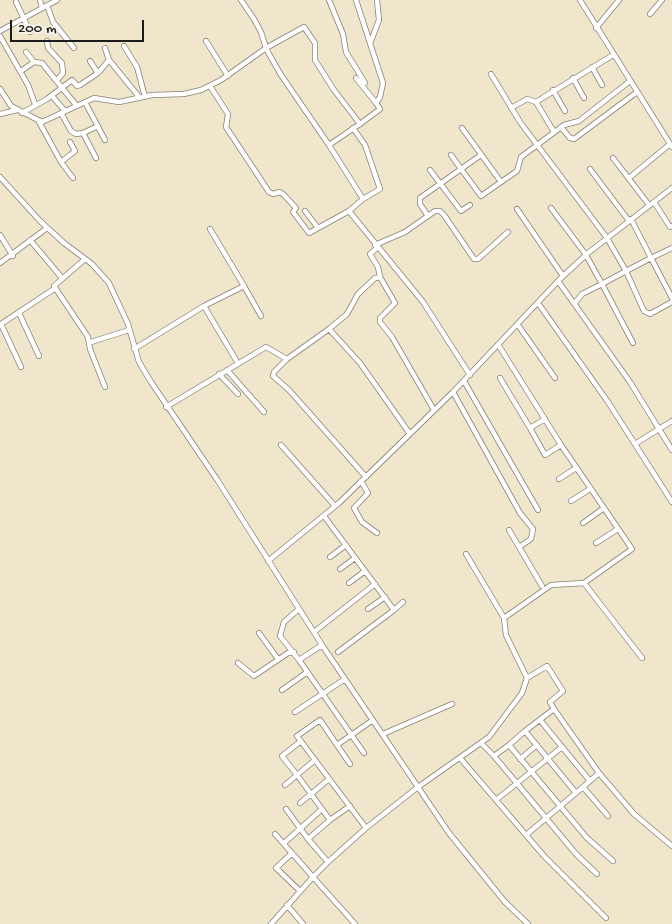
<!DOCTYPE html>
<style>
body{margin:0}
#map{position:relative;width:672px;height:924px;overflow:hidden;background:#efe6cc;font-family:"Gochi Hand",sans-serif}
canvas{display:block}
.scale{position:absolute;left:10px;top:20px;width:134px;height:22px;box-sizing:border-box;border:2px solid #1c1c1c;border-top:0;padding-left:6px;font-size:15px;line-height:18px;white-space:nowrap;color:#1c1c1c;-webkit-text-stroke:4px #f7f3e8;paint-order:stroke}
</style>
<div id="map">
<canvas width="672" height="924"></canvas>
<div class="scale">200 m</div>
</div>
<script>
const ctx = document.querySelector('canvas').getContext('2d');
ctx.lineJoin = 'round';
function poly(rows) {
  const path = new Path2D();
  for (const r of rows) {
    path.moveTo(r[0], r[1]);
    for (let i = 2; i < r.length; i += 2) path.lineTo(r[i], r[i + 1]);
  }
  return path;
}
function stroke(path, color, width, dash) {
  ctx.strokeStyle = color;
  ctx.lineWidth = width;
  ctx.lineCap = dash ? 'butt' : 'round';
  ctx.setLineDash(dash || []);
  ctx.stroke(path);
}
const minor = poly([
 [40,0,42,8],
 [329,0,343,34,346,52,365,83],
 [356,0,383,83,380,97,376,103,380,109,360,124],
 [580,0,672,147],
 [16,2,30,32],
 [47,5,53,22,74,48],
 [650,14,662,0],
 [596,28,619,0],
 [0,31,57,0],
 [0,36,28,85,35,104],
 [47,41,48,48,62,63,63,73,57,80],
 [206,41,228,76],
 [371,41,379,20,377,0],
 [124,46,137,67,145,97],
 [105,48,109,60],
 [26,52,34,62],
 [90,61,98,73],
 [592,67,602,85],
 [21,71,34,62,42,63,76,105],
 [491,74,520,122,607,238,626,271,602,284,586,255,551,208],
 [356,78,376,103],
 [573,78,584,98],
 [210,86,228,114,226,127,269,192,273,194,280,192,284,195,296,208,293,212,309,233,349,211,423,302,470,375],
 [0,89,11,106,42,122,94,98,119,102,152,95,184,94,201,90,221,80,266,48,304,27,315,43,315,60,334,90,360,124,329,145,281,75,269,54,266,48,261,32,254,19,241,0],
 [553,90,565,111],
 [52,96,65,111],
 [85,102,105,140],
 [511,108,527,99,536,102],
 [22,113,47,99,72,80,77,86,80,85,98,73,109,60,140,98],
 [61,113,71,131,76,134,83,133,98,126],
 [0,114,17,110],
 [38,120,61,162,73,178],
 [561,127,570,138,574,139,637,92],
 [462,128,501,182,517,171,521,157,564,125,579,121,630,81],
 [554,132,536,102,613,55],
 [83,133,96,158],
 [329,145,363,199,380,189,365,145,353,128],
 [481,155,461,169,481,196,501,182],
 [613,158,649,205],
 [61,162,75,151,70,142],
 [590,169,629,221],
 [430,170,461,211,470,205],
 [0,177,40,221,64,243,92,264,109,283,128,324,139,362,151,382,218,481,322,645,449,833,505,902,528,924],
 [629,178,670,144],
 [654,202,670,227,672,226],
 [517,209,563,276],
 [305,211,318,228],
 [349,211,363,199],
 [428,216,420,204,420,198,461,169,451,155],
 [631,219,651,258,626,271,644,311,650,314,672,302],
 [0,235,13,256],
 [30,240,62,278],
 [375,245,405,232,435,211,440,211,444,215,474,259,478,259,508,232],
 [672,248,651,258,672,298],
 [85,259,54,286,88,337,90,349,105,387],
 [0,263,47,228],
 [380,277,395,303,380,318,380,322,392,337,434,410],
 [558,281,630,382,659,429,672,421],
 [244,286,261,316],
 [538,303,608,402,672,502],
 [575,303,582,294,602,284,633,343],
 [204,306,236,360],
 [19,313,39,356],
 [518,325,555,378],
 [329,329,347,314,358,294,375,278,380,277,378,267,370,254,377,248],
 [91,342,129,330],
 [499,346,561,445,632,549,584,583],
 [134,349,204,306,244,286,210,229],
 [287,359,274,372,273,376,289,390,366,477],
 [21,367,1,324,54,289],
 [227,370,264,412],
 [219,374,238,394],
 [500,378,530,428],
 [464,381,538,510],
 [453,392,520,513,533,529,531,539,519,547],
 [166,407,266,347,287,359,329,329,360,363,410,434],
 [545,419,530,428,545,455,561,445],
 [635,444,659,429,672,450],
 [281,445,335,506],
 [559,479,576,468],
 [361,481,368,493,354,508,362,522,377,533],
 [571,501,590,489],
 [324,516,394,610,338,652],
 [583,523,604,508],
 [509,530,542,586],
 [596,543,618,529],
 [330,557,346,545],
 [268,561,339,503,453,392,560,279,588,253,672,188],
 [340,569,355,558],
 [349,583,365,571],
 [299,609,284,622,280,636,299,660,322,645],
 [368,609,385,597],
 [394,610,403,602],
 [504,618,551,585,584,583,642,658],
 [314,632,375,584],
 [259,633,278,659],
 [299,660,364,753],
 [238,663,254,676,288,653,294,652],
 [527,678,547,666,563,691,550,702,554,709,525,731,576,793],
 [282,690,306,673],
 [554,709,599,773,583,787,608,816],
 [295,712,345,679],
 [540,720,590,781],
 [525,731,509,745,587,838,613,861],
 [383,734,452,704],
 [301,741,282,756,297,775,315,760],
 [481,743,494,756],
 [337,745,320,720,297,736,366,828,418,787,489,737,522,693,527,678,506,635,504,618,466,554],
 [509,745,494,756,576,854,597,874],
 [460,758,544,856,606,918],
 [520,759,537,745],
 [350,764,337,745,373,720],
 [599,773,634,814,672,846],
 [285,785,297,775,311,794,329,779],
 [496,800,562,747],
 [300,803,311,794,330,820,308,839,328,862,366,828],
 [286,809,308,839],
 [330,820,350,806],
 [526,835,583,787],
 [284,843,322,809],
 [292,853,276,868,300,891],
 [328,862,313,877,355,924],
 [287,905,303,924],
 [271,924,313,877,275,834]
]);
stroke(minor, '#868174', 6);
stroke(minor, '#fff', 4.5);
</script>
